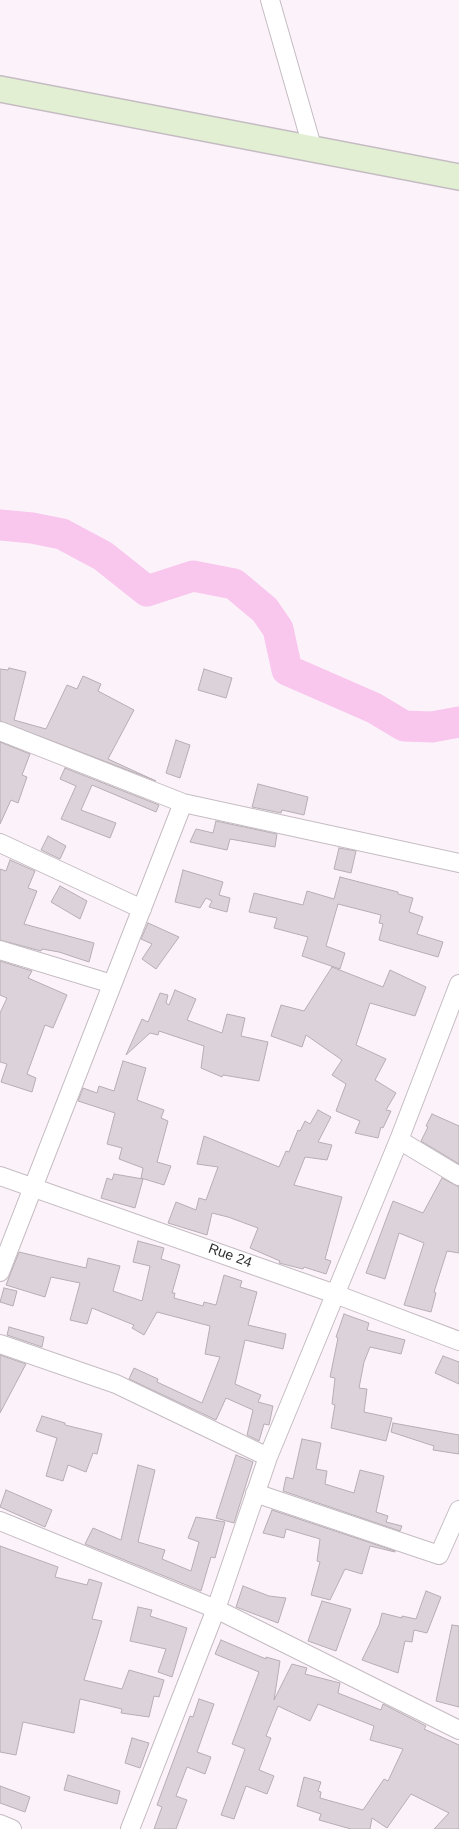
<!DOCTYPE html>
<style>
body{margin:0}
canvas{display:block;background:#fcf3fa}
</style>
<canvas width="459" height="1829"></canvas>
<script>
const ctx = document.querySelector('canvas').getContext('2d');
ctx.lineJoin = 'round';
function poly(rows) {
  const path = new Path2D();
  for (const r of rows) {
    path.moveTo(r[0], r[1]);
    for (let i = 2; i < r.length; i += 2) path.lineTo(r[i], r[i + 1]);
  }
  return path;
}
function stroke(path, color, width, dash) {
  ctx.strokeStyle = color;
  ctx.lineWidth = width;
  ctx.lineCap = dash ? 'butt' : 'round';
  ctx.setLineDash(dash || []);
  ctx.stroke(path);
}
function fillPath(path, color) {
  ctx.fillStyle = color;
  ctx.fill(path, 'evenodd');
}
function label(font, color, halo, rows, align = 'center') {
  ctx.font = font + ' Helvetica,sans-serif';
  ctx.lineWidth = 4;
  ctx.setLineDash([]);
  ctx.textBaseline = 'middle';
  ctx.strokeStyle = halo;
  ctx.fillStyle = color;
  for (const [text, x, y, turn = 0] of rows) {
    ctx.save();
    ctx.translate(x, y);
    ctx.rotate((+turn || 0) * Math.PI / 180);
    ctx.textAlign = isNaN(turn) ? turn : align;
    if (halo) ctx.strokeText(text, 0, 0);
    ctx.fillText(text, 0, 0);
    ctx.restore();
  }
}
const river = poly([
 [0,525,32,528,62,534,103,556,147,591,193,576,234,584,265,610,278,629,287,670,374,708,404,726,432,727,459,722]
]);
const building = poly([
 [9,668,26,672,14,720,46,729,67,685,77,689,83,676,101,684,98,691,134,710,108,759,156,781,0,721,0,669,8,670,9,668],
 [204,669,232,678,226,698,198,690,204,669],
 [176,740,190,745,180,778,166,773,176,740],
 [0,742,30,754,22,775,27,777,18,803,11,800,0,824,0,742],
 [65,768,159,805,156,812,92,785,81,810,116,823,110,838,61,819,76,786,60,779,65,768],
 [258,784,308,797,304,815,282,810,281,813,252,807,258,784],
 [216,821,277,834,275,847,230,839,227,850,190,842,196,829,213,833,216,821],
 [48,836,66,846,60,859,41,850,48,836],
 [339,848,356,851,351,873,334,869,339,848],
 [10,860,35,871,28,888,37,891,24,924,94,943,89,962,59,952,42,949,41,951,0,940,0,869,6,871,10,860],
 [183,870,223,882,219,895,230,898,227,912,209,907,212,901,206,898,200,908,175,902,183,870],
 [340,877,398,892,398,894,413,898,409,912,423,917,417,934,443,942,438,957,379,940,383,924,379,923,381,915,338,904,326,946,345,953,340,969,302,956,308,937,274,928,277,918,249,912,254,893,303,905,307,891,334,899,340,877],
 [60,886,87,901,80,919,51,902,60,886],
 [148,923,179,937,156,969,142,959,152,944,141,939,148,923],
 [0,961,32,971,28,978,67,995,53,1028,45,1025,27,1074,36,1078,32,1092,1,1082,7,1064,0,1062,0,1013,7,998,0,995,0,961],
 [332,967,383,987,390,970,426,987,415,1016,370,1003,356,1045,386,1059,375,1080,396,1093,386,1110,391,1111,383,1128,381,1127,378,1138,355,1133,360,1121,336,1111,346,1084,332,1075,342,1060,306,1035,302,1047,271,1036,281,1005,304,1011,332,967],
 [175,990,196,999,187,1020,222,1033,227,1014,245,1018,241,1036,268,1042,259,1081,223,1075,222,1077,201,1068,204,1046,159,1031,158,1035,150,1033,126,1055,142,1019,148,1022,160,993,168,995,166,1003,169,1005,175,990],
 [123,1061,146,1068,137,1100,164,1110,161,1118,168,1121,157,1162,171,1166,164,1185,141,1178,143,1168,119,1159,122,1148,107,1144,115,1113,78,1101,83,1088,97,1093,99,1086,114,1091,123,1061],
 [318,1110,331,1117,318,1142,332,1145,327,1160,305,1157,294,1185,342,1197,325,1259,331,1261,326,1274,304,1267,303,1269,279,1263,280,1261,250,1248,258,1228,228,1217,212,1213,207,1235,168,1223,176,1202,196,1210,199,1198,206,1200,218,1167,197,1164,204,1136,279,1167,286,1151,289,1152,298,1130,300,1131,305,1121,310,1124,318,1110],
 [432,1114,459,1126,459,1164,421,1141,428,1127,426,1126,432,1114],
 [114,1174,143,1179,135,1208,101,1198,107,1178,112,1180,114,1174],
 [442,1178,459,1187,459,1253,447,1251,434,1292,436,1293,431,1312,404,1305,424,1243,399,1233,385,1279,366,1273,393,1201,423,1213,442,1178],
 [138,1241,164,1248,161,1259,180,1265,172,1293,175,1293,174,1298,203,1306,204,1302,216,1305,224,1275,242,1281,240,1287,257,1292,248,1325,286,1334,283,1349,245,1340,235,1384,261,1395,258,1402,273,1406,269,1425,264,1424,259,1441,247,1435,253,1410,226,1398,216,1420,129,1379,134,1368,158,1379,157,1382,202,1403,220,1357,205,1354,210,1326,157,1312,144,1335,132,1328,134,1325,92,1308,87,1324,70,1320,80,1283,51,1277,45,1297,6,1285,19,1252,86,1268,88,1258,120,1266,113,1291,142,1301,150,1266,133,1262,138,1241],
 [4,1288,17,1291,13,1306,0,1302,4,1288],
 [344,1314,369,1323,367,1330,405,1340,401,1354,370,1347,364,1362,359,1388,367,1389,364,1412,392,1418,386,1441,331,1428,335,1405,332,1404,335,1378,330,1377,338,1338,336,1337,344,1314],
 [9,1327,44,1337,42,1347,7,1335,9,1327],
 [0,1355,26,1364,0,1413,0,1355],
 [443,1356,459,1362,459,1384,435,1373,443,1356],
 [42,1416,65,1423,65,1425,102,1434,97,1454,93,1453,86,1472,68,1465,63,1481,46,1476,57,1438,36,1431,42,1416],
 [393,1423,459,1435,459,1454,433,1450,434,1446,391,1432,393,1423],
 [302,1439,321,1443,316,1469,327,1471,325,1484,354,1493,360,1470,384,1476,376,1512,388,1516,386,1522,402,1526,400,1531,283,1491,286,1477,293,1479,302,1439],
 [236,1455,253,1462,234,1523,216,1518,236,1455],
 [138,1465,155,1470,138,1542,165,1550,162,1559,191,1571,199,1542,188,1538,196,1517,225,1522,215,1558,211,1557,201,1591,85,1544,93,1528,121,1540,138,1465],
 [6,1490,52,1510,45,1527,0,1507,6,1490],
 [272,1510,395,1551,395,1552,370,1546,362,1574,345,1569,330,1600,311,1595,320,1562,317,1561,320,1539,286,1529,284,1538,263,1533,272,1510],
 [0,1546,58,1567,55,1577,87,1585,89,1579,102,1583,92,1619,102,1621,84,1680,122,1689,129,1670,164,1680,159,1697,154,1696,149,1717,121,1713,122,1709,80,1699,74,1733,23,1722,16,1755,0,1752,0,1546],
 [243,1586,269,1596,286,1598,278,1623,236,1607,243,1586],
 [426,1591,441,1597,427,1633,414,1630,412,1642,405,1641,398,1673,362,1660,379,1625,382,1613,402,1618,402,1616,416,1619,426,1591],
 [322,1601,351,1609,336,1651,308,1641,322,1601],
 [138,1607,152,1610,150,1616,187,1628,172,1677,158,1672,166,1649,130,1641,138,1607],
 [452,1625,459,1626,459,1707,436,1701,452,1625],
 [221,1640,266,1659,266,1657,280,1661,274,1700,292,1664,307,1668,305,1674,340,1683,338,1693,381,1710,383,1704,426,1726,424,1729,459,1745,459,1829,434,1829,449,1813,411,1794,387,1828,372,1818,370,1829,351,1829,319,1820,321,1814,297,1806,304,1777,321,1782,318,1791,321,1792,320,1798,363,1810,384,1779,388,1781,403,1749,370,1740,374,1726,318,1704,310,1721,278,1706,266,1736,271,1738,259,1770,274,1776,267,1794,246,1786,234,1819,221,1815,245,1749,232,1744,259,1672,215,1654,221,1640],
 [199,1699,214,1704,197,1752,211,1757,205,1774,187,1767,176,1796,187,1800,176,1829,154,1829,162,1807,157,1805,190,1716,193,1717,199,1699],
 [132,1738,149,1743,140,1768,125,1763,132,1738],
 [68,1775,120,1791,117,1804,64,1790,68,1775],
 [0,1786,30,1797,25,1812,0,1803,0,1786]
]);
const street = poly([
 [270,0,313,150],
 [0,731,183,803,459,863],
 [0,843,142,909],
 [0,950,112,984],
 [399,1140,459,1176],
 [0,1176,335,1294,459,1341],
 [0,1272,183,803],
 [0,1344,116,1384,268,1457],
 [255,1493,439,1555,459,1510],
 [0,1521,216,1609,459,1730],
 [0,1824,12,1829],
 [130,1829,216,1609,268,1457,399,1140,459,984]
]);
const secondary = poly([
 [0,89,459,177]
]);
const streetNames = [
 ["Rue 24",230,1256,20]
];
stroke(river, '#f9c6ed', 31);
fillPath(building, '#dbd3d9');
stroke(building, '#b7aeb4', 1);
stroke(street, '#c5bcc3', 20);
stroke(secondary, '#c5bcc3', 28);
stroke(street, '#fff', 18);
stroke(secondary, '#e2efd3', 25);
label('14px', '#2e2b2d', '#fff', streetNames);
</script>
